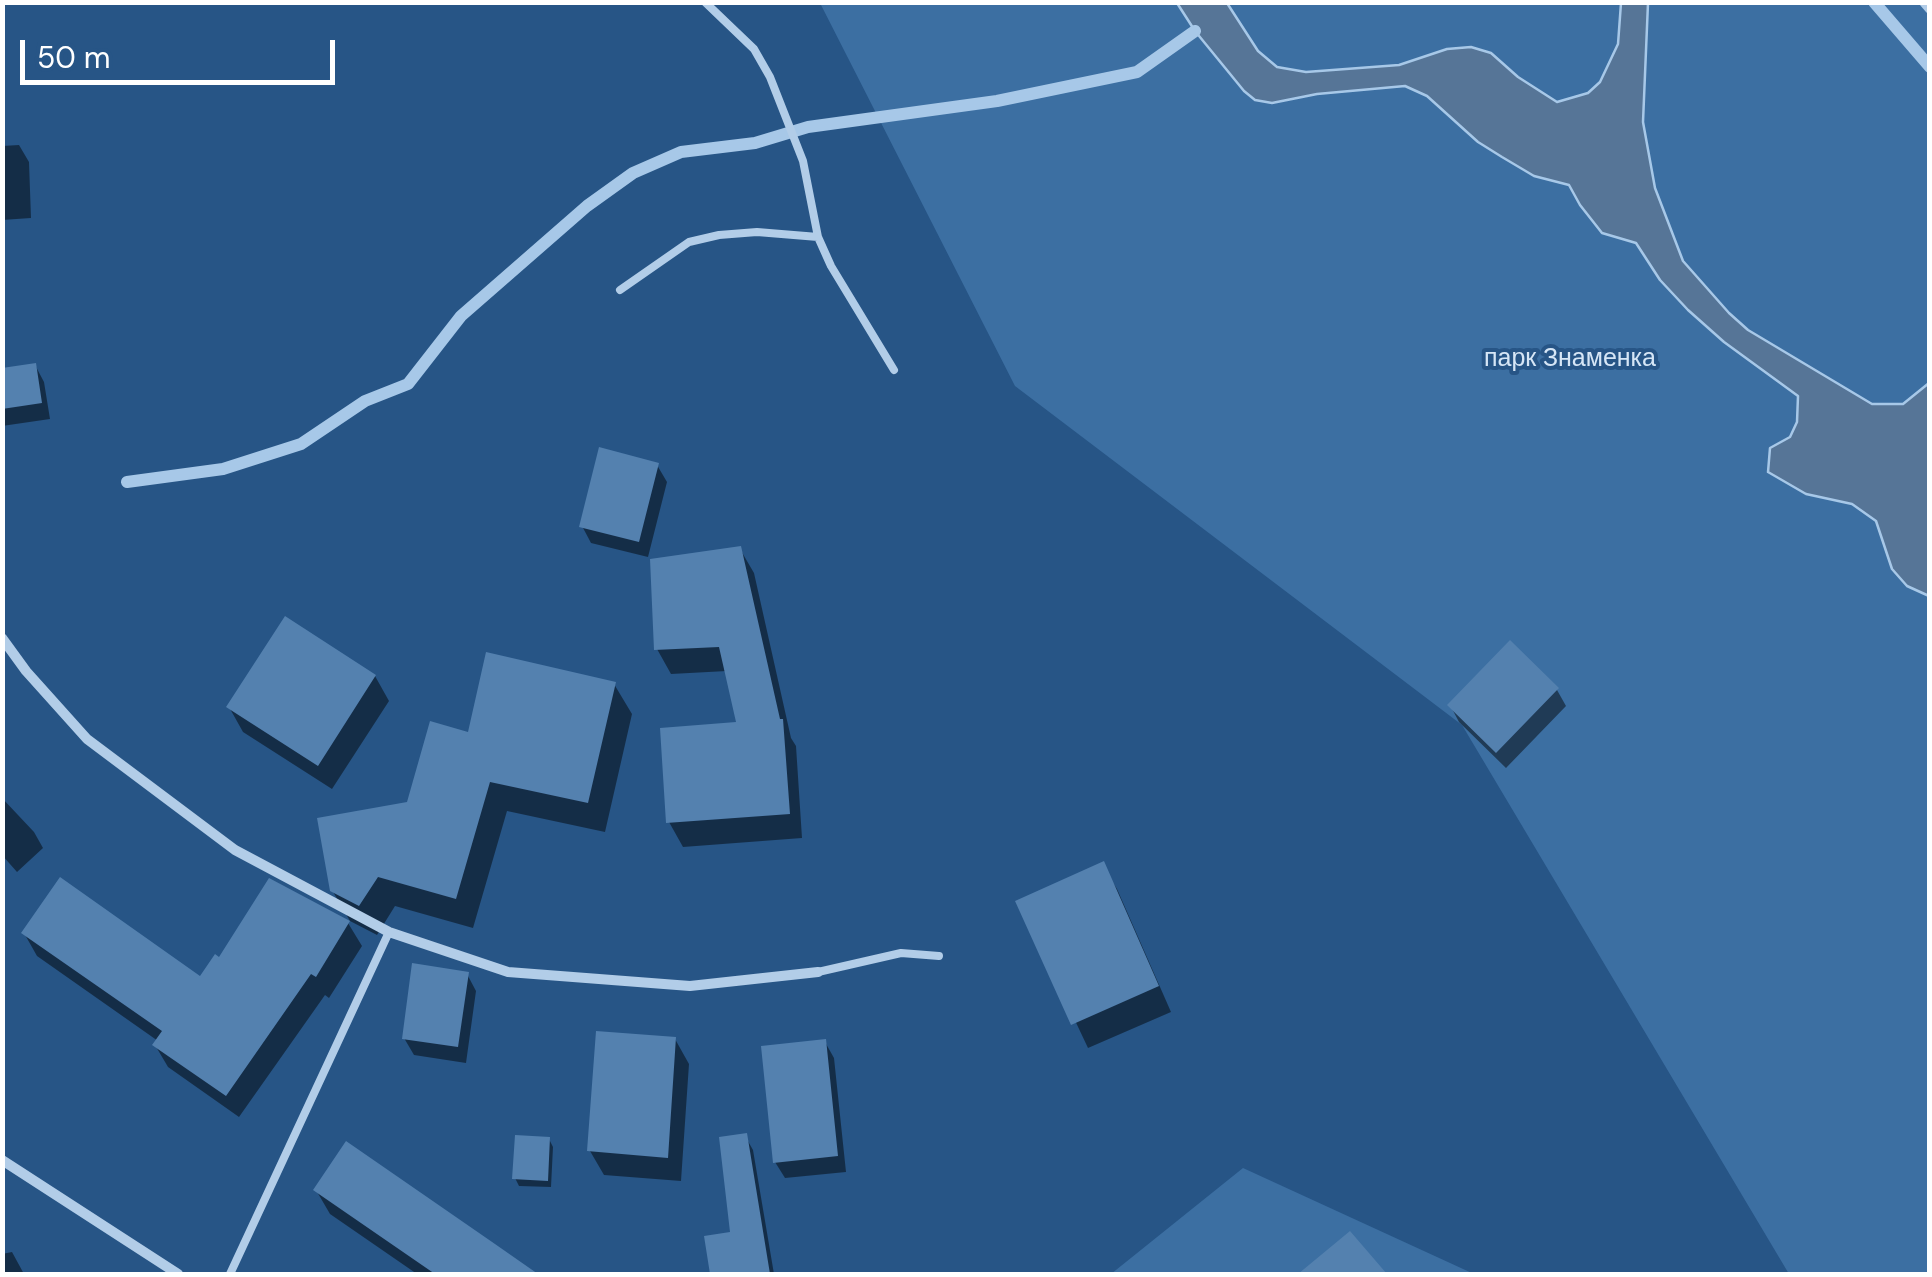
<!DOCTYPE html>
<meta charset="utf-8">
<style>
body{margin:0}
#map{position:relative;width:1932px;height:1277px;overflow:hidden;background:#275586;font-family:"DM Sans",sans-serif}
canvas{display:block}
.frame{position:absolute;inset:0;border:5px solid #fff;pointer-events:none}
.scale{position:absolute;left:20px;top:40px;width:315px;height:45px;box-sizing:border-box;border:5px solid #fff;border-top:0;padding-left:12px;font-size:30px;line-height:35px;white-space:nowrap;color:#fff;-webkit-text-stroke:8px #275586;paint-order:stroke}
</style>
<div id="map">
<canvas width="1932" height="1277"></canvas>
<div class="frame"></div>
<div class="scale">50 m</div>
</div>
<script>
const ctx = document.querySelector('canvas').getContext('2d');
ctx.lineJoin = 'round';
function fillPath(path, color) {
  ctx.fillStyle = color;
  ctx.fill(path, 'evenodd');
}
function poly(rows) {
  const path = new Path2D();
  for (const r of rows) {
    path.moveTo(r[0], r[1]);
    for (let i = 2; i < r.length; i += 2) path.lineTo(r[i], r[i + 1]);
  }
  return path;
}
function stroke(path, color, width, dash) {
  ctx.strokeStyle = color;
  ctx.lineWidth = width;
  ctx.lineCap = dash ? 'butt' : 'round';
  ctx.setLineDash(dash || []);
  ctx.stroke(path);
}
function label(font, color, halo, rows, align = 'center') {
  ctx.font = font + ' "DM Sans",sans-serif';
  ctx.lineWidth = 8;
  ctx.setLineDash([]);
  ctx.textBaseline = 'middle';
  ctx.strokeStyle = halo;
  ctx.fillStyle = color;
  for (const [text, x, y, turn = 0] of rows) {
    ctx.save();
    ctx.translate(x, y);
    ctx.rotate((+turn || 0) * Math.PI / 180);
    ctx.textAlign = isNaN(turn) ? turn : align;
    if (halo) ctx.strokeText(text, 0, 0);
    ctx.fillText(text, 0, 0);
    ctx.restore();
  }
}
const green = poly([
 [820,3,1929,3,1929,1274,1789,1274,1462,725,1015,386],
 [1243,1168,1474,1274,1111,1274]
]);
const water = poly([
 [1177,3,1227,3,1258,51,1277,67,1306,72,1399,65,1447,49,1471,47,1491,53,1518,77,1557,102,1588,93,1600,82,1618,44,1621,3,1648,3,1643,122,1655,188,1683,261,1729,313,1748,330,1872,404,1903,404,1929,383,1929,596,1907,586,1892,569,1876,521,1852,504,1806,494,1768,472,1770,448,1790,437,1797,422,1798,396,1724,342,1688,310,1660,280,1636,243,1602,233,1580,205,1569,185,1534,176,1502,157,1478,142,1427,96,1405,86,1317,94,1272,103,1255,100,1244,91,1195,31,1177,3]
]);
const shadow = poly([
 [19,145,29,162,31,218,2,220,2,146],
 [35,365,44,382,50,419,2,426,2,370],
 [657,465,667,482,648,557,591,543,582,526],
 [740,549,754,573,791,738,796,746,802,838,683,847,669,822,739,725,727,671,671,674,657,649],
 [375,676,389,701,332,789,243,732,229,707],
 [614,684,632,714,605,832,507,811,473,928,395,906,377,935,350,921,332,890,470,735],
 [1557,690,1566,706,1506,768,1459,722,1450,705],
 [2,798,34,832,43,848,17,872,2,855],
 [1102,865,1117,889,1171,1012,1088,1048,1019,902],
 [348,923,362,946,329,998,325,995,239,1117,168,1067,155,1045,158,1041,37,956,24,933,201,979],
 [467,974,476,991,466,1063,414,1055,404,1038],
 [675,1039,689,1064,681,1181,604,1175,590,1151],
 [825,1042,834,1058,846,1172,785,1178,775,1162],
 [745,1136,753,1150,774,1274,712,1274,707,1238,733,1234],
 [549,1139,553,1147,551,1187,519,1186,515,1178],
 [316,1190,527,1270,530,1274,417,1274,330,1214],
 [12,1252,24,1274,2,1274,2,1254]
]);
const stream = poly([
 [1874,2,1930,67],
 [127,482,223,469,301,444,365,401,408,384,461,316,587,206,633,173,681,152,755,143,808,127,997,101,1137,72,1195,31]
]);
const building = poly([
 [36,363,42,403,2,409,2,368],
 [599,447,659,463,639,542,579,527],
 [741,546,780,719,783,719,790,814,666,823,660,728,736,722,719,647,654,650,650,559],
 [285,616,376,675,318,766,226,707],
 [1510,640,1559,688,1496,753,1447,705],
 [486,652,616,682,588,803,490,782,456,899,378,877,359,906,330,891,317,818,407,802,430,721,468,732],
 [1104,861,1159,986,1071,1025,1015,901],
 [60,877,200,976,215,954,219,957,269,878,350,921,316,977,311,974,226,1096,152,1045,162,1031,21,933],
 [412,963,469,972,458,1047,402,1039],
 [596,1031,676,1037,668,1158,587,1151],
 [826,1039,838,1156,773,1163,761,1046],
 [747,1133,770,1274,710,1274,704,1236,730,1232,719,1137],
 [515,1135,550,1137,548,1181,512,1179],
 [346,1141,495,1244,538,1274,435,1274,313,1190],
 [1350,1231,1387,1274,1298,1274]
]);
const lane = poly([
 [705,2,754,49,770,77,803,161,818,237,831,266,894,370],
 [620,290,689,242,719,235,757,232,818,237],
 [818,972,901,953,939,956],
 [230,1274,389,932]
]);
const street = poly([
 [1924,2,1930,9],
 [2,638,26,671,87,739,235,850,389,932,508,972,690,986,818,972],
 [2,1160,178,1274]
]);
const parkNames = [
 ["парк Знаменка",1570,359]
];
fillPath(green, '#3c6fa2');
fillPath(water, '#567597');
stroke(water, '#a7c8e8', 2.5);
fillPath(shadow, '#0007');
stroke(stream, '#a7c8e8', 12);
fillPath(building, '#5481af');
stroke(lane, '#b2cde8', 8);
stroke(street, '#b2cde8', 10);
label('25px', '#d6e6f6', '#275586', parkNames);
</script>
